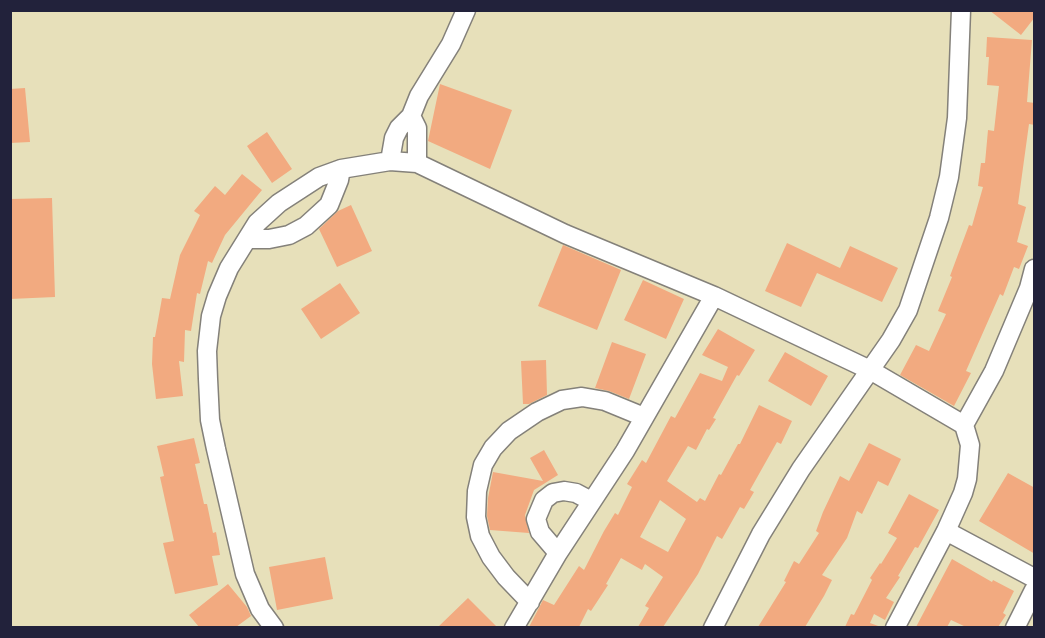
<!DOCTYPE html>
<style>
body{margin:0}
#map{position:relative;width:1045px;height:638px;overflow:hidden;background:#e7e0ba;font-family:Kalam,sans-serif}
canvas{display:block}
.frame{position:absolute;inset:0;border:12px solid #22223b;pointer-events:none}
</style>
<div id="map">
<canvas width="1045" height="638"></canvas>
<div class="frame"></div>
</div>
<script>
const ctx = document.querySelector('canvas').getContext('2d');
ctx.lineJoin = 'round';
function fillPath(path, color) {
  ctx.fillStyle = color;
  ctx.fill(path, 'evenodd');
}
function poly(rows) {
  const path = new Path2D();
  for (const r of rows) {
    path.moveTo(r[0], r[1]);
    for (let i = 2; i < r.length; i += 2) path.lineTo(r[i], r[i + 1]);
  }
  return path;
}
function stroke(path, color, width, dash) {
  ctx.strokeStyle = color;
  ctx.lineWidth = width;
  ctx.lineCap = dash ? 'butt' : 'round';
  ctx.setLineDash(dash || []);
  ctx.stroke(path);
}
const building = poly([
 [989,10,1035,10,1035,17,1021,35],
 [987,37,1032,40,1027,102,1035,103,1035,125,1029,124,1018,204,1026,207,1017,242,1028,246,1019,269,1014,267,1003,296,1000,294,966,371,971,373,954,406,900,375,916,345,929,351,946,314,938,311,952,277,950,276,969,225,972,226,983,187,978,186,981,163,985,163,988,130,994,131,999,86,987,85,989,57,986,57],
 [440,84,512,110,490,169,428,141],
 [25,88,30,142,10,143,10,89],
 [267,132,292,169,272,183,247,146],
 [242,174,262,190,225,235,212,263,208,261,200,294,197,293,191,331,185,330,184,362,179,361,183,396,156,399,152,364,153,337,155,337,162,298,170,299,180,255,200,215,194,211,215,186,225,195],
 [52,198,55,297,10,299,10,199],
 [351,205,372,251,337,267,319,229,338,211],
 [787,243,840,268,850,246,898,268,882,302,817,273,801,307,765,291],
 [563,245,621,270,597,330,538,306],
 [643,280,684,299,666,339,624,320],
 [340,283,360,313,321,339,301,309],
 [718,329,755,350,739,376,737,375,713,418,716,419,709,430,707,429,696,450,688,446,667,481,697,502,700,498,705,501,719,474,721,475,738,444,740,444,759,405,792,421,781,444,777,442,750,490,754,492,744,509,740,507,722,539,717,536,698,574,663,627,638,627,649,608,645,606,663,577,645,564,642,570,621,558,606,584,608,585,591,611,588,609,579,627,529,627,543,600,554,605,579,566,584,570,604,531,615,513,618,515,632,487,627,484,642,460,646,463,671,416,675,418,700,373,722,381,728,367,702,355],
 [660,500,686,519,668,552,640,537],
 [612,342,646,354,629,399,609,391,595,388],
 [785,352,828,376,811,406,768,381],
 [546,360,547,395,529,404,523,404,521,361],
 [194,438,200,463,195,464,204,504,207,504,213,533,216,532,220,555,212,556,218,585,175,594,163,543,174,541,160,477,164,476,157,446],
 [869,443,901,459,888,486,878,481,862,514,857,511,847,538,822,575,832,580,824,596,805,627,758,627,786,582,784,581,794,561,799,564,819,533,816,531,823,512,840,476,849,481],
 [544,450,558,475,534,490,525,515,529,533,490,530,487,516,488,498,493,472,543,481,530,458],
 [1008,473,1035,488,1035,554,979,521],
 [909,494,939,510,918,548,915,547,898,576,900,577,886,598,894,602,885,620,874,614,870,623,881,627,845,627,851,614,854,615,872,580,870,578,880,563,881,564,897,538,888,533],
 [325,557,333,599,277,610,269,567],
 [952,559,992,582,993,580,1014,591,1003,613,1006,615,998,627,966,627,951,620,947,627,916,627],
 [228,584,247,607,251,616,236,627,199,627,189,615],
 [468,598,497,627,438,627]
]);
const minor = poly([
 [411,116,417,128,417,163],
 [390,161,394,138,399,128,411,116,419,96,451,44,466,10],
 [247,239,269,239,289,235,306,226,329,205,339,180,341,169],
 [964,425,994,371,1029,288,1034,269],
 [946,531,1034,578],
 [558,553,540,532,536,519,544,500,553,493,564,491,576,493,591,501],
 [530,602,506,577,491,557,480,536,476,517,477,491,483,465,493,448,509,431,537,412,562,400,582,397,605,401,644,417],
 [274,628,260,609,245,574,216,449,210,420,208,379,207,351,211,316,217,296,229,268,257,223,279,203,319,177,341,169,390,161,417,163,565,234,714,296,870,370,964,425,970,445,967,479,963,493,946,531,895,628],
 [514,628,558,553,625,451,714,296],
 [713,628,761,534,801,469,891,340,908,310,939,218,949,177,957,118,961,10],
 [1015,628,1034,590]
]);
fillPath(building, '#f2aa80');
stroke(minor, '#84817a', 21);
stroke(minor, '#fff', 18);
</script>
